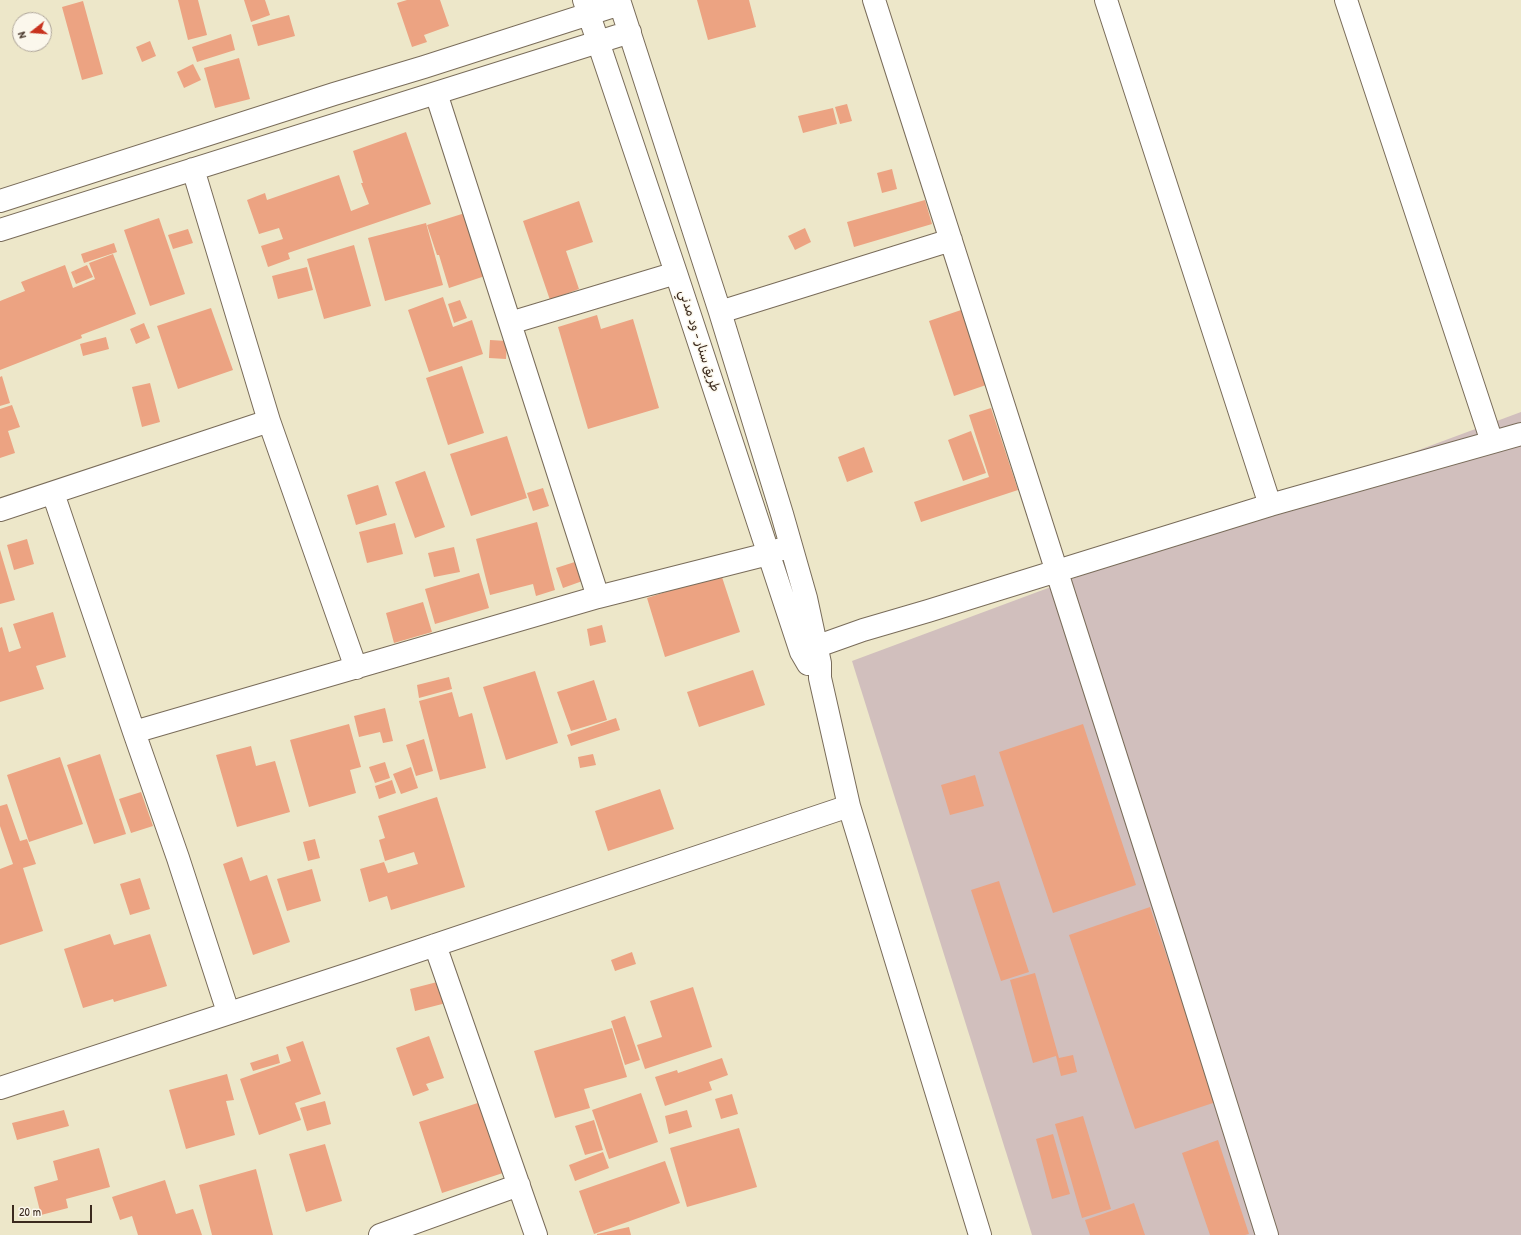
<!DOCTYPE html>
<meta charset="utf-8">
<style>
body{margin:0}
#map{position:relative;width:1521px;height:1235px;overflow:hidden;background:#ede7c9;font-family:"Patrick Hand",sans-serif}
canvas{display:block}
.north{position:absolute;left:12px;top:12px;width:40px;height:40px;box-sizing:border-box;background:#fbf7ec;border:1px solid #aea59a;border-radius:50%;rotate:253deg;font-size:11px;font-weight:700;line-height:16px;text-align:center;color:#3b2a1e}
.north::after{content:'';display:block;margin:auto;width:14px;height:18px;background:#c8321e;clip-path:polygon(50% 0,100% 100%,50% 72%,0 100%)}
.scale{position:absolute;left:12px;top:1205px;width:80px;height:18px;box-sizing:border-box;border:2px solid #3b2a1e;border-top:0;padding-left:5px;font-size:12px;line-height:14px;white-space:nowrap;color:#3b2a1e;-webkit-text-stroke:3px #fbf7ec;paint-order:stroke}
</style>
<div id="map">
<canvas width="1521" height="1235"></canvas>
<div class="north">N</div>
<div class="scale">20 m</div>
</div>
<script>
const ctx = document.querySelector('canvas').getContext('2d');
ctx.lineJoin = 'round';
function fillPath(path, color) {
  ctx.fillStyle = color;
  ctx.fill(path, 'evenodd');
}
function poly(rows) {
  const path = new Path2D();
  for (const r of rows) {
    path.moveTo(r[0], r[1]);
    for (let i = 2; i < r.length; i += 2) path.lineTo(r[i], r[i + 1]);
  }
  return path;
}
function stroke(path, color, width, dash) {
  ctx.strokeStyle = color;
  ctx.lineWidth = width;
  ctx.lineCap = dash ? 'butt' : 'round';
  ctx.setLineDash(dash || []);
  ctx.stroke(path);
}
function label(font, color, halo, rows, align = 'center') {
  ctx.font = font + ' "Patrick Hand","Playpen Sans Arabic",sans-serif';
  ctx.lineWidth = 3;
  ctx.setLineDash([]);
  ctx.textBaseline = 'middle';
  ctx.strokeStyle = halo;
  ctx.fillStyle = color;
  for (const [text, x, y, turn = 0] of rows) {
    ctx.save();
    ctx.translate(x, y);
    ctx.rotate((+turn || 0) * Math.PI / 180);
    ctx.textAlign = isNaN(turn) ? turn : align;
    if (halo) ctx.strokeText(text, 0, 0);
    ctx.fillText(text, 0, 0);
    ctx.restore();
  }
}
const industrial = poly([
 [1521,412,1521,1235,1032,1235,852,661]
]);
const building = poly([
 [178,0,198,0,207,35,188,40],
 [244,0,265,0,270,15,251,22],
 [407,0,440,0,449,26,424,35,427,42,412,47,397,3],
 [697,0,749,0,756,27,708,40],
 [83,1,103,74,82,80,62,7],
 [289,15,295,36,258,46,252,25],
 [231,34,235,50,197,62,192,47],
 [150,41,156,56,142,62,136,47],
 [239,58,250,99,215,108,204,68],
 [193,64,201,80,184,88,177,72],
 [847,104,852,121,840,124,835,107],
 [833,108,837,124,803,133,798,116],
 [406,132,431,204,288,253,290,259,268,267,261,246,283,239,279,228,259,234,247,200,265,193,267,200,339,175,351,211,369,204,361,183,363,183,353,151],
 [892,169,897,189,882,193,877,173],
 [925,200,932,224,854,247,847,222],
 [579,201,593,242,566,251,579,289,550,300,523,221],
 [465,213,485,276,449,288,439,255,437,255,427,225],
 [159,218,185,294,150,306,124,230],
 [426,223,443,285,385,301,368,238],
 [805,228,811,242,795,250,788,236],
 [188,229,193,243,173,249,168,235],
 [114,243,117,252,84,263,81,254],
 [354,245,371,306,324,319,307,259],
 [113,254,136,314,81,335,82,338,0,370,0,301,25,291,21,282,65,265,73,288,95,279,89,263],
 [87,265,93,277,76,284,71,272],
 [307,267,313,290,278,299,272,276],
 [443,297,453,327,472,320,483,354,429,372,408,310],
 [460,300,467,318,454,323,448,304],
 [211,308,233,370,178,389,157,326],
 [964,309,989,384,954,396,929,321],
 [597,315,601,329,633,319,659,408,588,429,558,327],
 [144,323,150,338,136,344,130,329],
 [106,337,109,349,83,356,80,344],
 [490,340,507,341,506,359,489,358],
 [462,366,484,433,448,445,426,378],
 [2,376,10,403,0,406,0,377],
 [150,383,160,422,142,427,132,387],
 [12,405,20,427,8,431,15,453,0,458,0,409],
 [991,408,1018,490,921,522,914,502,989,477,969,415],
 [971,431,986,473,963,481,948,440],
 [507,436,527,498,471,516,450,454],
 [864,447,873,472,847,482,838,457],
 [425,471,445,527,415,538,395,482],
 [378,485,387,515,356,525,347,495],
 [543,488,549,506,533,511,527,493],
 [537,522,555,590,536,596,533,584,490,595,476,539],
 [395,523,403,554,367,563,359,532],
 [27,539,34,564,14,570,7,545],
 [454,547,460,572,434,577,428,553],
 [0,550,15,600,0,604],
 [581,560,588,579,563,588,556,568],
 [479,573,489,608,435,624,425,589],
 [721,574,740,632,665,657,647,598],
 [423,602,432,632,394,643,386,613],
 [53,612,66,657,36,666,44,689,0,702,0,628,2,627,9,652,21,648,13,624],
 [602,625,606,642,590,646,587,629],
 [753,670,765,705,699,727,687,692],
 [535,671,558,743,506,760,483,687],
 [449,677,452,689,419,698,417,685],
 [594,680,607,720,571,731,557,692],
 [452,692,459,717,472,713,486,768,440,780,419,701],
 [385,708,393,741,383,743,380,732,359,737,354,716],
 [616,718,620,730,571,746,567,735],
 [349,724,361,767,350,770,356,793,309,807,290,740],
 [1083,724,1136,885,1053,913,999,752],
 [424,739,433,771,416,776,406,745],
 [251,746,256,766,275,761,290,812,237,827,216,755],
 [100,754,126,834,94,844,67,765],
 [593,754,596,765,580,768,578,757],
 [60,757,83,824,29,842,7,775],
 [385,762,390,778,375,783,369,767],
 [411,767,418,788,401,794,393,774],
 [975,775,984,806,950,815,941,785],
 [392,780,396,793,379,799,375,786],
 [660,789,674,829,608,851,595,811],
 [141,792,153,826,131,833,119,799],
 [437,797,465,887,391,910,387,896,369,902,360,869,384,862,388,873,418,864,414,852,385,861,379,840,385,838,378,816],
 [7,804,20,841,27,839,36,864,23,868,43,931,0,945,0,869,13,864,0,826,0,806],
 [315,839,320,858,308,861,303,842],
 [242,857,250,881,267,875,290,942,253,955,223,864],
 [312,869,321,901,287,911,277,879],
 [140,878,150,909,130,915,120,884],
 [999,881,1029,972,1001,981,971,890],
 [1150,907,1216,1102,1135,1129,1069,935],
 [110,934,114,945,150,934,167,986,114,1002,113,999,83,1008,64,949],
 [632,952,636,964,615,971,611,960],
 [1035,973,1059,1058,1073,1055,1077,1072,1061,1076,1056,1056,1033,1063,1010,980],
 [445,980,450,1002,415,1011,410,989],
 [693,987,712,1047,645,1069,637,1045,662,1037,650,1001],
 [625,1016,640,1060,625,1065,611,1021],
 [612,1028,627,1077,584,1089,590,1108,555,1118,534,1051],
 [429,1036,444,1078,426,1084,429,1090,413,1096,396,1048],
 [303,1041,321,1094,295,1103,301,1120,259,1135,240,1079,291,1061,286,1047],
 [278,1054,280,1063,253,1071,250,1063],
 [722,1058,728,1075,709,1082,712,1090,665,1106,655,1077,677,1070,678,1073],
 [227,1074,234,1100,226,1101,235,1135,186,1149,169,1090],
 [641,1093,658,1142,609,1159,592,1110],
 [732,1094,738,1114,721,1119,715,1099],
 [487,1100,512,1170,442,1193,419,1122],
 [325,1101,331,1124,307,1131,300,1108],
 [64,1110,69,1126,17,1140,12,1123],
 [687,1110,692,1127,669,1134,665,1116],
 [1083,1116,1111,1209,1082,1218,1055,1124],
 [594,1120,603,1150,585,1155,575,1126],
 [739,1128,757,1187,687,1207,670,1148],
 [1053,1134,1070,1194,1052,1199,1036,1139],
 [1218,1140,1249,1234,1245,1235,1210,1235,1182,1153],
 [325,1144,342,1201,306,1212,289,1154],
 [99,1148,110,1187,66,1199,68,1208,41,1215,34,1187,58,1180,53,1161],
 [603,1152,609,1168,575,1181,569,1165],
 [665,1161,680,1203,594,1234,579,1191],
 [256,1169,273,1235,212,1235,199,1185],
 [165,1180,176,1214,193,1209,202,1235,138,1235,132,1216,120,1220,112,1197],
 [1134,1203,1145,1235,1090,1235,1085,1220],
 [629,1227,631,1235,597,1235,597,1234]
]);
const minor = poly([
 [584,0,676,273,801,652,808,664],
 [619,0,720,312,782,514,806,598,820,663,820,678,849,806,980,1235],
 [874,0,1174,938,1267,1235],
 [1106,0,1270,505],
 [1346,0,1492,442],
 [436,93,598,597],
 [193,169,269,421,356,668],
 [0,201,334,94,424,67,620,4],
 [0,230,630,32],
 [720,312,951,240],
 [510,323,676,273],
 [53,493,134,732,178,858,228,1012],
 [0,510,269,421],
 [801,652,863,630,928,611,1270,505,1521,434],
 [134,732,598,597,768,554,781,549],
 [435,945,536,1235],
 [0,1088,361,970,849,806],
 [380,1235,519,1185]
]);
const streetNames = [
 ["طريق سنار - ود مدني",699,341,72]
];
fillPath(industrial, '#d1bfbd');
fillPath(building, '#eca382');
stroke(minor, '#796c5a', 24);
stroke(minor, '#fff', 22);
label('13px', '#3b2a1e', '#fbf7ec', streetNames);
</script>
